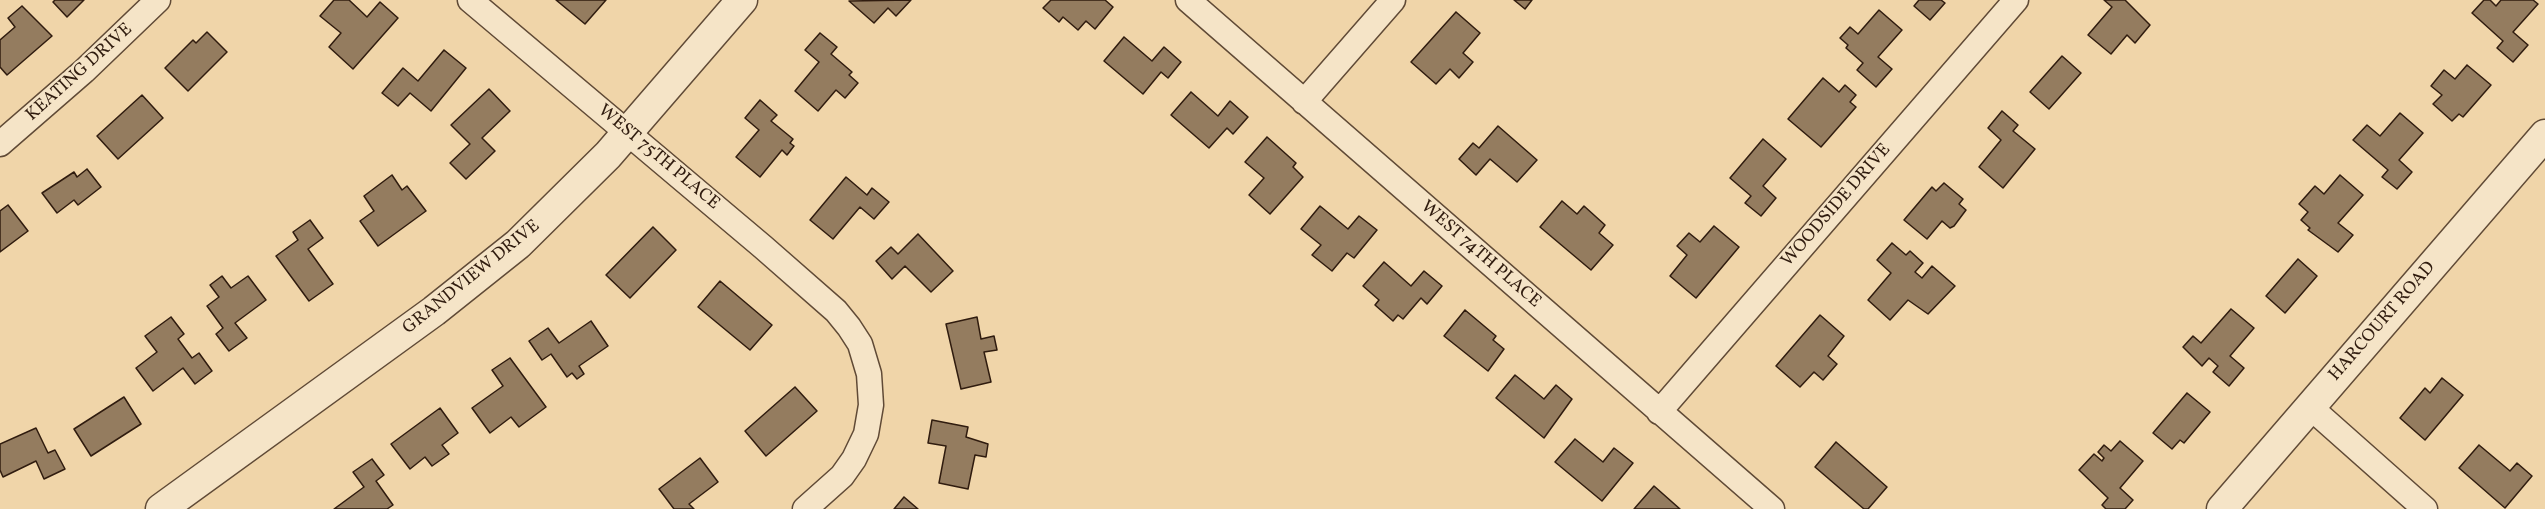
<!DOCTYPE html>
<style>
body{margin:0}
canvas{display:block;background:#f0d5a9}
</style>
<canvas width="2545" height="509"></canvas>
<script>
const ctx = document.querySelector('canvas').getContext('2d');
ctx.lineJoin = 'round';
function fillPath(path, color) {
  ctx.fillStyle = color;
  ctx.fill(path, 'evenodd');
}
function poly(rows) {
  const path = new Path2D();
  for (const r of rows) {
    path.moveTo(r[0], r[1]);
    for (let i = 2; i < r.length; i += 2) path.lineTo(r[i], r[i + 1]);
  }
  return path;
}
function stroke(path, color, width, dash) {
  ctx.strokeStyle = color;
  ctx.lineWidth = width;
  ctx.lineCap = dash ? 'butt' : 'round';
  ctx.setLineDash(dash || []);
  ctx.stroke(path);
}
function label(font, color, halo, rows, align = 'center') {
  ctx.font = font + ' Vollkorn,serif';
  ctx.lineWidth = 4.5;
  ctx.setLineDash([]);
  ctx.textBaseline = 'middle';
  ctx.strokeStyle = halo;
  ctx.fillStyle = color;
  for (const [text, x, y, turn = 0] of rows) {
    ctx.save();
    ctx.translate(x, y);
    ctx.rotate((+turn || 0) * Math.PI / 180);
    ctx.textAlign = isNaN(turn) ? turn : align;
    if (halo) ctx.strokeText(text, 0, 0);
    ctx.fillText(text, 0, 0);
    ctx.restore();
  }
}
const building = poly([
 [55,0,84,0,67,17,53,2,55,0],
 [334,0,349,0,367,17,380,2,398,18,353,69,329,47,341,33,320,16,334,0],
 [556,0,606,0,585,24,556,0],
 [911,0,896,16,888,8,874,23,849,1,911,0],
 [1051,0,1105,0,1113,7,1095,29,1086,21,1078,30,1063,17,1059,22,1043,8,1051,0],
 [1514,0,1532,0,1525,9,1514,0],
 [1919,0,1941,0,1945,3,1930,20,1914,6,1919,0],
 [2104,0,2125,0,2150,25,2135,43,2127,35,2111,54,2088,35,2112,7,2104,0],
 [2484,0,2490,0,2496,6,2501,0,2533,0,2538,4,2513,32,2528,45,2513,62,2497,48,2503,41,2472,13,2484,0],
 [22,6,52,36,7,75,0,67,0,40,15,27,8,18,22,6],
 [1879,10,1902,30,1878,57,1892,69,1876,87,1857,70,1863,63,1846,48,1848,45,1840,38,1850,27,1858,34,1879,10],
 [1456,12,1480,33,1463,53,1473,62,1459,78,1450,69,1436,84,1411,62,1456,12],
 [207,32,227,52,188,91,165,68,193,40,196,43,207,32],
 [820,33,837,47,831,54,852,72,849,75,858,83,845,98,836,90,818,111,795,91,819,62,805,50,820,33],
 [1124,37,1152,61,1164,47,1181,62,1168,78,1161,72,1143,94,1104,61,1124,37],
 [444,50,466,68,431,111,410,93,398,106,382,93,403,68,418,81,444,50],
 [2062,56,2081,73,2049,109,2030,92,2062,56],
 [2467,65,2491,85,2463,117,2459,114,2452,121,2433,104,2442,95,2431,86,2444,70,2455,79,2467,65],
 [1823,78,1839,92,1845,85,1856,95,1850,102,1856,107,1821,147,1788,119,1823,78],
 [489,89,510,111,482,138,495,151,466,179,450,163,470,144,451,125,489,89],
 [1191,92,1218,116,1230,101,1248,117,1233,134,1227,128,1209,148,1171,115,1191,92],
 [142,95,163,118,118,159,97,136,142,95],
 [760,100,777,115,771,121,793,139,790,143,794,146,787,155,782,150,760,177,736,157,759,130,745,118,760,100],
 [2002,111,2018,125,2013,131,2035,149,2003,188,1979,167,2001,140,1988,128,2002,111],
 [2400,113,2423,133,2399,160,2412,172,2397,189,2382,177,2388,170,2353,140,2367,125,2380,136,2400,113],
 [1498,126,1537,160,1517,182,1490,159,1476,175,1459,159,1473,143,1479,148,1498,126],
 [1267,137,1296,163,1293,167,1303,177,1270,214,1249,195,1264,178,1245,162,1267,137],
 [1763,139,1786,159,1763,186,1776,198,1761,216,1745,203,1751,196,1730,178,1763,139],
 [87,169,101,187,78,205,74,200,57,213,42,193,74,172,77,177,87,169],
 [392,175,402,190,407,186,426,211,378,246,360,221,374,211,364,196,392,175],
 [2340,175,2363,195,2338,223,2353,235,2338,252,2308,230,2310,228,2301,220,2308,212,2299,204,2315,186,2324,194,2340,175],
 [846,177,867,195,872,188,889,202,874,219,860,207,833,239,810,220,846,177],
 [1944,183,1963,199,1959,204,1966,210,1954,226,1950,228,1942,221,1927,239,1904,220,1932,187,1936,191,1944,183],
 [1562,201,1577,214,1584,206,1605,225,1599,233,1613,245,1591,270,1540,227,1562,201],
 [8,205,28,231,0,252,0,211,8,205],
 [1320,206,1348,229,1359,216,1377,230,1354,258,1347,253,1332,271,1312,255,1321,245,1301,229,1320,206],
 [310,220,323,238,308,249,333,284,309,301,276,256,298,240,293,232,310,220],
 [1714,226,1739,247,1696,298,1670,276,1687,255,1677,246,1689,233,1700,242,1714,226],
 [653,227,676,250,630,298,606,275,653,227],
 [918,234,953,271,931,292,905,266,892,279,876,261,891,247,898,254,918,234],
 [1892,243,1906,255,1910,251,1923,263,1915,272,1922,278,1932,266,1955,286,1928,314,1908,300,1890,320,1868,300,1891,273,1877,260,1892,243],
 [2298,259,2317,276,2285,313,2266,296,2298,259],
 [1384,262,1411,286,1424,271,1442,286,1427,304,1421,298,1403,319,1398,315,1393,321,1375,305,1379,300,1363,286,1384,262],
 [222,276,231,288,248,276,266,300,235,323,247,338,229,351,216,334,223,328,207,306,219,297,210,285,222,276],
 [720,281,772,325,750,350,698,307,720,281],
 [2231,309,2254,328,2230,356,2244,368,2229,386,2213,372,2218,366,2209,358,2202,366,2183,347,2193,336,2201,343,2231,309],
 [1465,310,1496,336,1493,340,1504,349,1488,371,1444,336,1465,310],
 [1820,315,1844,336,1828,356,1837,364,1823,380,1814,372,1800,387,1776,366,1820,315],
 [171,317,184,334,178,339,192,358,199,353,212,371,195,384,183,368,153,391,136,368,157,352,145,336,171,317],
 [977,317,981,339,994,336,997,350,984,352,991,382,961,389,946,324,977,317],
 [591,321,608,346,579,366,584,374,577,379,572,373,567,377,551,354,542,360,529,341,548,328,559,343,591,321],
 [510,358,546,407,519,427,511,417,490,433,472,408,503,386,492,370,510,358],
 [1515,375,1544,399,1556,385,1572,399,1544,438,1496,398,1515,375],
 [2442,378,2463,395,2425,440,2400,418,2425,388,2430,393,2442,378],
 [795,387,817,411,766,456,745,431,795,387],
 [2187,393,2210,412,2184,443,2180,440,2172,449,2153,433,2187,393],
 [124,397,141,424,91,456,74,429,124,397],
 [440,408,458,433,442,445,449,454,432,466,425,457,410,469,391,444,440,408],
 [932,420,968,427,966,437,988,444,986,457,975,455,968,489,939,483,946,446,928,443,932,420],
 [36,428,48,453,55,450,65,469,44,479,36,461,3,477,0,470,0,444,36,428],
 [1575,439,1603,462,1614,448,1633,463,1602,501,1555,462,1575,439],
 [2120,441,2143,461,2120,488,2133,500,2125,509,2106,509,2102,505,2108,498,2079,470,2094,454,2102,461,2104,458,2098,452,2104,445,2111,451,2120,441],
 [1836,442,1887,487,1868,509,1864,509,1815,467,1836,442],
 [2479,445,2510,471,2517,463,2532,476,2505,508,2459,468,2479,445],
 [700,458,718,482,689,504,694,509,674,509,659,489,700,458],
 [372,459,384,475,376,481,393,505,387,509,334,509,364,487,353,472,372,459],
 [1654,486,1680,509,1634,509,1654,486],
 [904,497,918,509,894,509,904,497]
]);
const minor = poly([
 [470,0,763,247,836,311,849,327,860,344,869,374,871,405,866,434,854,459,842,476,805,509],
 [1188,0,1772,509],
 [1304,102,1393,0],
 [0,144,84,71,158,0],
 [2310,407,2425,509],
 [1659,412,2016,0]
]);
const tertiary = poly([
 [161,509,434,311,518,244,608,155,742,0],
 [2222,509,2545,135]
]);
const streetNames = [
 ["KEATING DRIVE",80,73,-42],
 ["WEST 75TH PLACE",658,158,40],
 ["WOODSIDE DRIVE",1837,206,-49],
 ["WEST 74TH PLACE",1480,255,41],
 ["GRANDVIEW DRIVE",472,278,-39],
 ["HARCOURT ROAD",2383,322,-49]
];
fillPath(building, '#947c5f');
stroke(building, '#301c0f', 1.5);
stroke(minor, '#604a36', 27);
stroke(tertiary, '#604a36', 33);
stroke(minor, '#f5e4c7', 24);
stroke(tertiary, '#f5e4c7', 30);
label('18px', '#301c0f', '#f5e4c7', streetNames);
</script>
